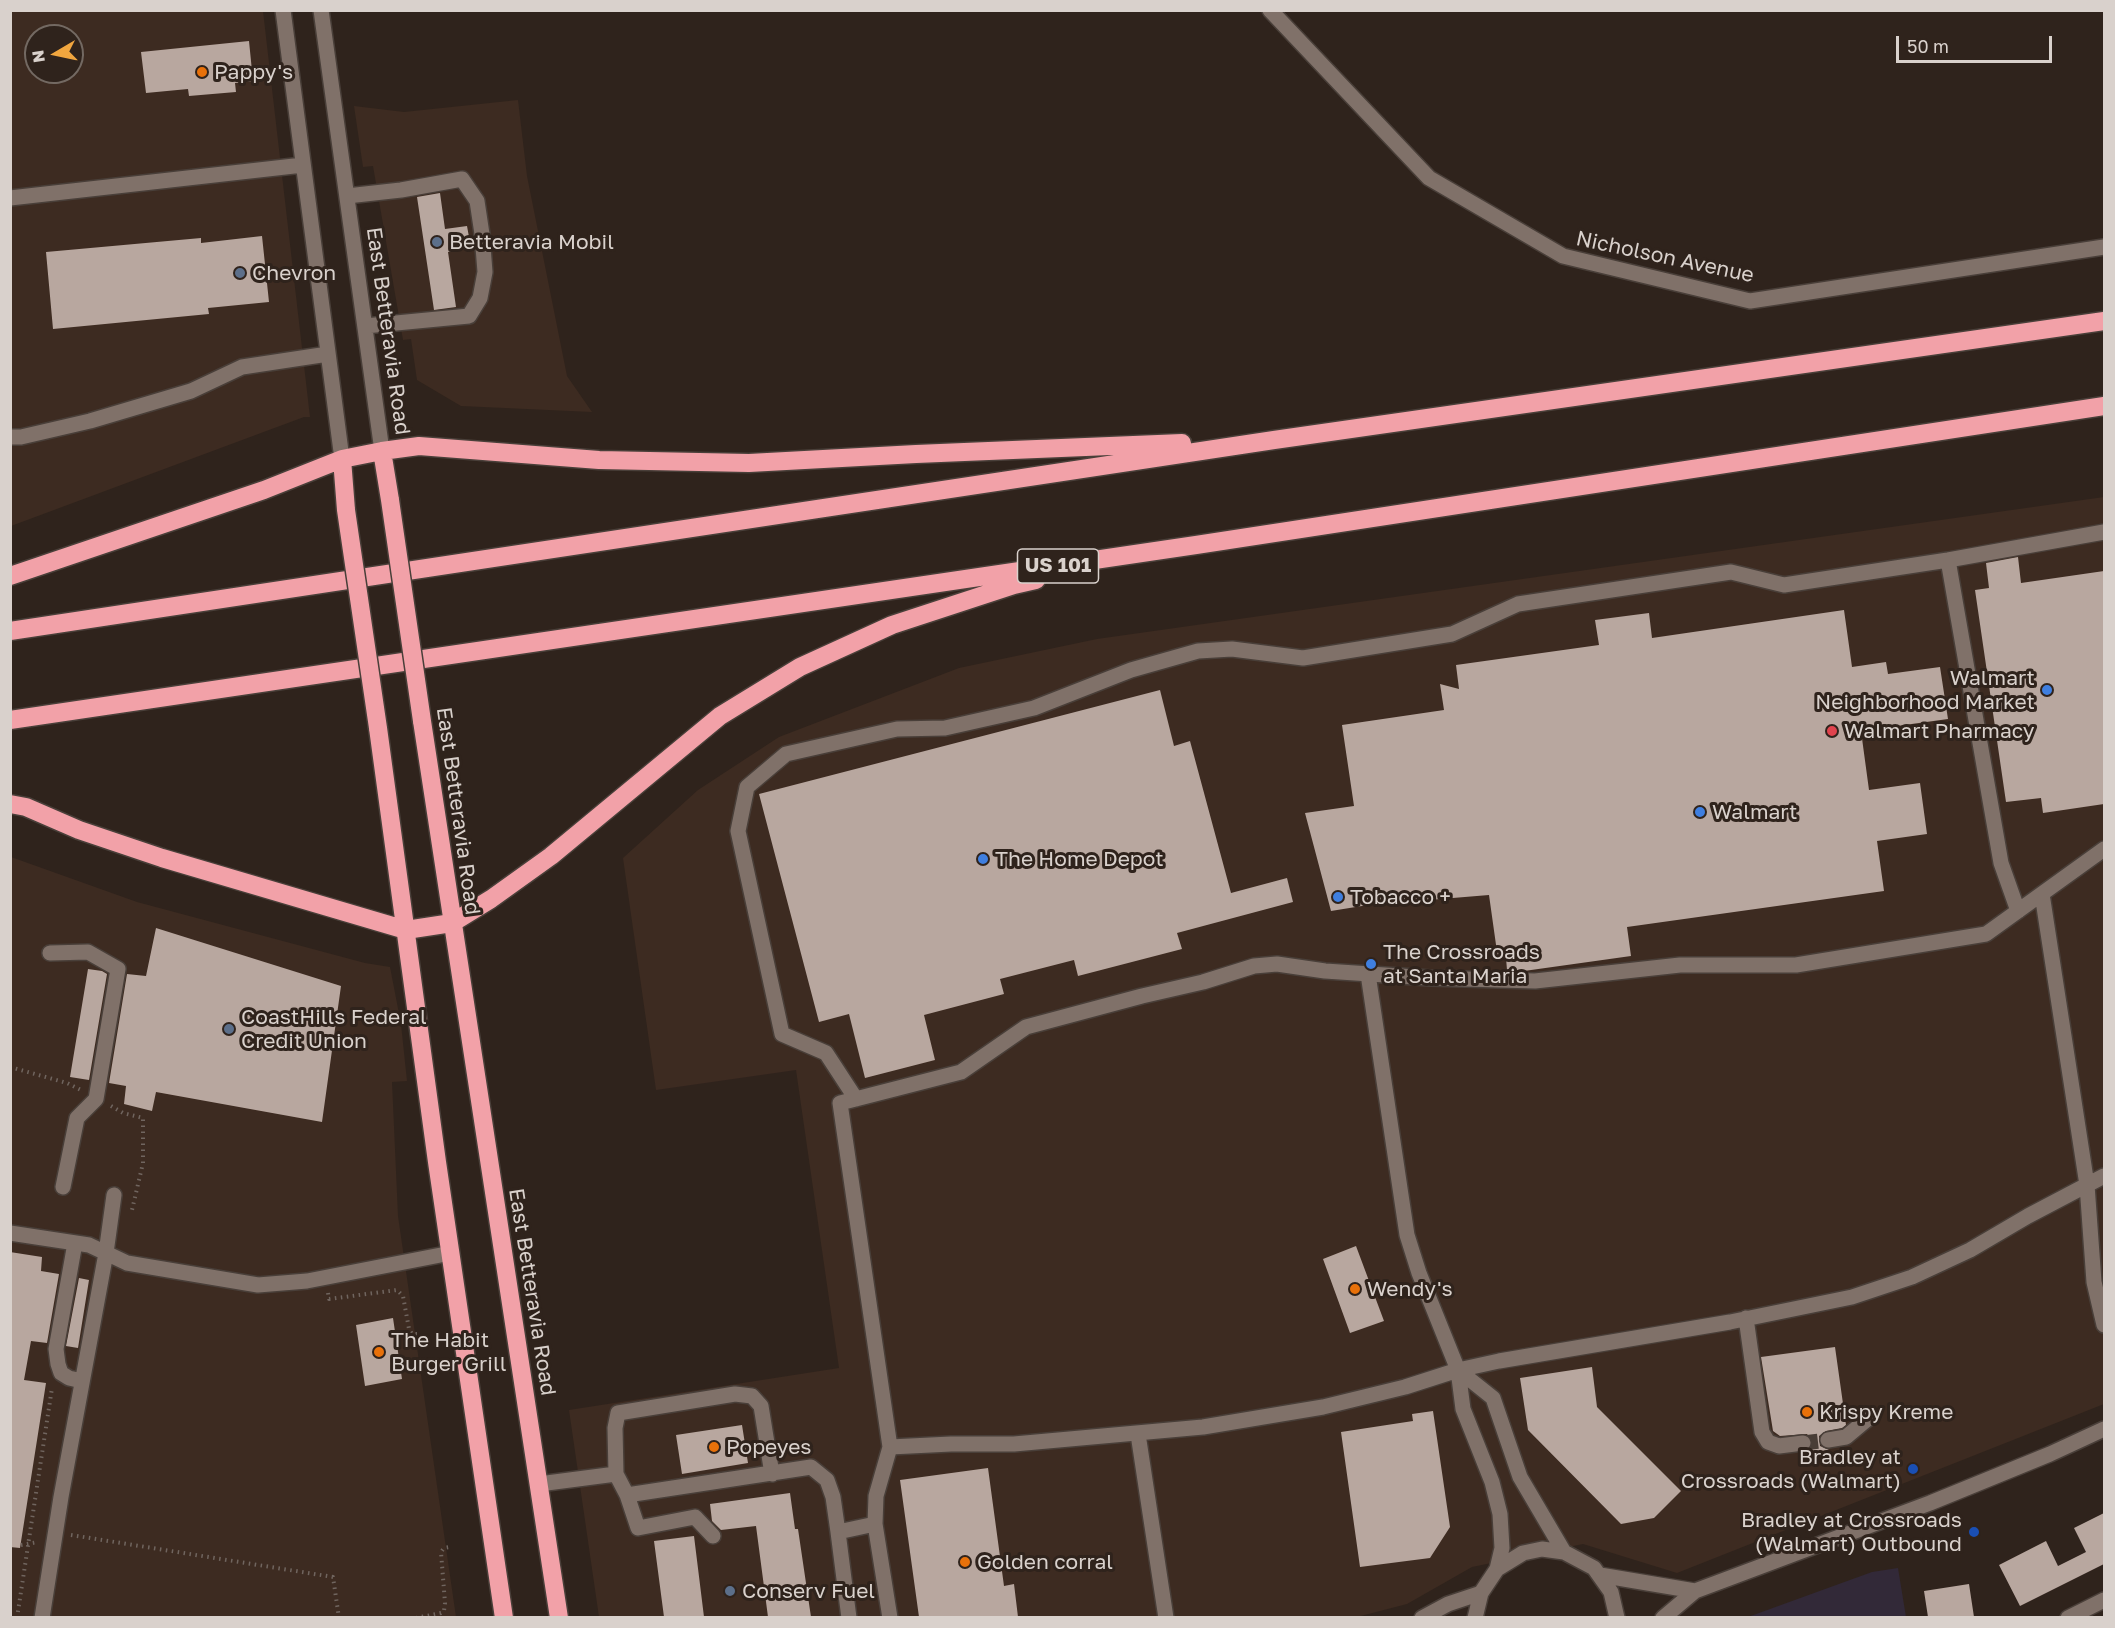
<!DOCTYPE html>
<style>
body{margin:0}
#map{position:relative;width:2115px;height:1628px;overflow:hidden;background:#2f231c;font-family:"Golos Text",sans-serif}
canvas{display:block}
.frame{position:absolute;inset:0;border:12px solid #d9d1cc;pointer-events:none}
.north{position:absolute;left:24px;top:24px;width:60px;height:60px;box-sizing:border-box;background:#2f231c;border:2px solid #736962;border-radius:50%;rotate:261deg;font-size:16px;font-weight:700;line-height:24px;text-align:center;color:#d9d1cc}
.north::after{content:'';display:block;margin:auto;width:21px;height:27px;background:#f1a63f;clip-path:polygon(50% 0,100% 100%,50% 72%,0 100%)}
.scale{position:absolute;left:1896px;top:36px;width:156px;height:27px;box-sizing:border-box;border:3px solid #d9d1cc;border-top:0;padding-left:8px;font-size:18px;line-height:21px;white-space:nowrap;color:#d9d1cc;-webkit-text-stroke:4px #2f231c;paint-order:stroke}
</style>
<div id="map">
<canvas width="2115" height="1628"></canvas>
<div class="frame"></div>
<div class="north">N</div>
<div class="scale">50 m</div>
</div>
<script>
const ctx = document.querySelector('canvas').getContext('2d');
ctx.lineJoin = 'round';
function fillPath(path, color) {
  ctx.fillStyle = color;
  ctx.fill(path, 'evenodd');
}
function poly(rows) {
  const path = new Path2D();
  for (const r of rows) {
    path.moveTo(r[0], r[1]);
    for (let i = 2; i < r.length; i += 2) path.lineTo(r[i], r[i + 1]);
  }
  return path;
}
function stroke(path, color, width, dash) {
  ctx.strokeStyle = color;
  ctx.lineWidth = width;
  ctx.lineCap = dash ? 'butt' : 'round';
  ctx.setLineDash(dash || []);
  ctx.stroke(path);
}
function label(font, color, halo, rows, align = 'center') {
  ctx.font = font + ' "Golos Text",sans-serif';
  ctx.lineWidth = 6;
  ctx.setLineDash([]);
  ctx.textBaseline = 'middle';
  ctx.strokeStyle = halo;
  ctx.fillStyle = color;
  for (const [text, x, y, turn = 0] of rows) {
    ctx.save();
    ctx.translate(x, y);
    ctx.rotate((+turn || 0) * Math.PI / 180);
    ctx.textAlign = isNaN(turn) ? turn : align;
    if (halo) ctx.strokeText(text, 0, 0);
    ctx.fillText(text, 0, 0);
    ctx.restore();
  }
}
const built = poly([
 [11,11,263,11,310,417,304,417,11,526],
 [36,36,72,36,72,72,36,72],
 [518,100,527,176,567,376,592,412,461,406,417,380,411,339,403,340,373,166,363,167,354,106,404,112],
 [2104,497,2104,1404,1677,1573,1583,1544,1472,1567,1407,1604,1353,1618,599,1617,569,1410,839,1368,796,1070,656,1090,623,858,698,790,779,737,959,668,1097,639],
 [11,857,137,902,365,963,390,967,401,1024,407,1081,392,1082,398,1216,456,1617,11,1618]
]);
const industrial = poly([
 [1898,1568,1906,1617,1748,1617,1872,1572]
]);
const building = poly([
 [249,41,253,81,235,83,236,92,189,96,188,89,146,93,141,52],
 [440,193,445,229,467,226,471,248,448,252,456,307,434,310,417,197],
 [262,236,269,302,208,308,209,314,53,329,46,252,201,238,201,243],
 [2018,557,2021,583,2104,571,2104,804,2043,813,2041,798,2006,802,1975,590,1989,588,1986,563],
 [1844,610,1852,667,1886,662,1888,674,1940,667,1948,719,1861,731,1869,790,1920,783,1927,834,1877,841,1884,891,1627,927,1631,956,1524,971,1507,970,1506,958,1498,959,1489,895,1368,905,1331,911,1305,813,1354,806,1342,725,1444,710,1440,684,1459,689,1456,665,1599,645,1595,620,1649,613,1652,638],
 [1160,690,1174,746,1190,741,1231,893,1287,878,1293,902,1177,933,1182,949,1078,976,1074,960,1000,979,1004,994,924,1015,935,1060,865,1078,849,1014,819,1022,759,794],
 [156,928,341,986,322,1122,156,1092,152,1111,124,1104,126,1086,109,1083,127,974,146,976],
 [88,969,102,971,107,974,89,1080,70,1077],
 [1356,1246,1384,1321,1350,1333,1323,1259],
 [10,1252,42,1257,41,1271,59,1274,47,1343,31,1341,24,1380,46,1383,20,1548,10,1547],
 [79,1278,89,1280,78,1348,66,1346],
 [393,1318,402,1379,365,1386,356,1325],
 [1835,1347,1846,1425,1842,1428,1826,1431,1819,1436,1820,1446,1829,1450,1805,1453,1812,1447,1813,1442,1807,1434,1780,1436,1773,1431,1761,1357],
 [1592,1367,1597,1407,1681,1491,1654,1518,1621,1524,1528,1430,1520,1378],
 [1433,1411,1450,1527,1430,1558,1360,1567,1341,1432,1413,1421,1412,1414],
 [742,1425,748,1463,682,1474,676,1435],
 [988,1468,1004,1586,1014,1584,1018,1617,919,1617,900,1480],
 [790,1493,795,1529,798,1529,811,1617,768,1617,756,1526,721,1530,712,1521,710,1504],
 [2104,1513,2104,1564,2020,1606,1999,1565,2046,1541,2058,1566,2086,1552,2074,1528],
 [694,1536,704,1617,664,1617,654,1541],
 [1969,1584,1974,1617,1928,1617,1924,1591]
]);
const minorTunnel = poly([
 [1803,1443,1828,1440]
]);
const path = poly([
 [10,1067,67,1083,81,1090],
 [111,1106,123,1113,143,1118,143,1163,132,1210],
 [328,1293,329,1299,397,1290,403,1296,409,1329,412,1334,418,1334],
 [71,1535,333,1577,339,1618],
 [21,1545,38,1542],
 [17,1618,52,1388],
 [416,1618,441,1613,444,1611,445,1603,441,1552,444,1548,450,1547]
]);
const minor = poly([
 [283,10,342,459],
 [321,10,382,451],
 [1270,10,1429,178,1563,256,1750,301,2104,247],
 [347,196,401,190,462,179,477,201,482,234,485,272,480,298,469,316,365,326],
 [10,198,303,165],
 [10,437,21,437,90,421,191,391,242,367,328,354],
 [1948,560,2001,863,2018,911],
 [2104,849,1986,934,1796,965,1680,965,1535,981,1430,978,1325,971,1277,964,1254,966,1203,982,1142,996,1026,1027,961,1072,840,1103,890,1447,951,1444,1014,1444,1203,1427,1323,1407,1405,1387,1458,1370,1499,1361,1730,1322,1852,1297,1912,1277,1970,1250,2028,1216,2104,1176],
 [2042,894,2087,1185,2094,1282,2104,1325],
 [50,953,88,952,118,969,96,1099,77,1118,63,1187],
 [1368,974,1407,1235,1419,1273,1458,1370,1463,1409,1492,1482,1500,1514,1502,1548,1497,1569],
 [856,1099,826,1053,782,1034,738,831,747,787,786,754,897,729,945,728,1034,708,1131,670,1198,651,1232,649,1303,658,1452,634,1518,604,1731,572,1784,585,1948,560,2104,532],
 [10,1233,89,1245,106,1253,114,1195],
 [75,1243,56,1349,58,1364,61,1373,69,1378,82,1381],
 [1746,1318,1762,1432,1768,1442,1779,1446,1803,1443],
 [1458,1370,1493,1398,1520,1477,1564,1552],
 [1138,1434,1166,1618],
 [1828,1440,1846,1437,1871,1416],
 [616,1474,615,1428,618,1413,735,1394,752,1396,761,1406,772,1474],
 [539,1484,616,1474,627,1495,638,1528,695,1517,713,1536],
 [627,1495,811,1467,827,1480,833,1497,838,1532],
 [1600,1575,1695,1591],
 [42,1618,61,1497,106,1253,127,1263,258,1285,307,1281,451,1253],
 [849,1618,838,1532,875,1524],
 [890,1618,875,1524,876,1496,890,1447],
 [1422,1618,1448,1604,1481,1593],
 [1475,1618,1481,1593,1497,1569,1523,1553,1542,1549,1564,1552,1594,1568,1611,1592,1617,1618],
 [1663,1618,1695,1591,1930,1503,2050,1454,2104,1429],
 [2068,1618,2104,1600]
]);
const highway = poly([
 [382,451,390,500],
 [342,459,346,510],
 [10,576,264,490,342,459,382,451,419,446,599,460,749,463,916,454,1182,443],
 [10,631,1274,440,2104,321],
 [10,720,1196,545,2104,406],
 [422,721,559,1618],
 [378,728,437,1162,504,1618],
 [10,804,26,807,79,830,162,858,406,930,452,923,491,899,551,856,720,716,800,667,892,625,1014,585,1036,580]
]);
const highwayBridge = poly([
 [390,500,422,721],
 [346,510,378,728]
]);
const markers = [
 [202,72,6,"#e8710a"],
 [437,242,6,"#5c6f8a"],
 [240,273,6,"#5c6f8a"],
 [2047,690,6,"#3f7fe0"],
 [1832,731,6,"#e0444e"],
 [1700,812,6,"#3f7fe0"],
 [983,859,6,"#3f7fe0"],
 [1338,897,6,"#3f7fe0"],
 [1371,964,6,"#3f7fe0"],
 [229,1029,6,"#5c6f8a"],
 [1355,1289,6,"#e8710a"],
 [379,1352,6,"#e8710a"],
 [1807,1412,6,"#e8710a"],
 [714,1447,6,"#e8710a"],
 [1913,1469,6,"#1a4fb4"],
 [1974,1532,6,"#1a4fb4"],
 [965,1562,6,"#e8710a"],
 [730,1591,6,"#5c6f8a"]
];
const shields = [
 [1058,566,81]
];
const shieldNames = [
 ["US 101",1058,566]
];
const poiNames = [
 ["Pappy's",214,72],
 ["Betteravia Mobil",449,242],
 ["Chevron",252,273],
 ["Walmart",2035,678,"right"],
 ["Neighborhood Market",2035,702,"right"],
 ["Walmart Pharmacy",1844,731],
 ["Walmart",1712,812],
 ["The Home Depot",995,859],
 ["Tobacco +",1350,897],
 ["The Crossroads",1383,952],
 ["at Santa Maria",1383,976],
 ["CoastHills Federal",241,1017],
 ["Credit Union",241,1041],
 ["Wendy's",1367,1289],
 ["The Habit",391,1340],
 ["Burger Grill",391,1364],
 ["Krispy Kreme",1819,1412],
 ["Popeyes",726,1447],
 ["Bradley at",1901,1457,"right"],
 ["Crossroads (Walmart)",1901,1481,"right"],
 ["Bradley at Crossroads",1962,1520,"right"],
 ["(Walmart) Outbound",1962,1544,"right"],
 ["Golden corral",977,1562],
 ["Conserv Fuel",742,1591]
];
const streetNames = [
 ["Nicholson Avenue",1665,257,12],
 ["East Betteravia Road",388,331,82],
 ["East Betteravia Road",458,811,82],
 ["East Betteravia Road",532,1292,81]
];
fillPath(built, '#3d2b21');
fillPath(industrial, '#322938');
fillPath(building, '#b8a79f');
stroke(minorTunnel, '#483d36', 15, [15, 8]);
stroke(minor, '#493f39', 18);
stroke(highway, '#493f39', 21);
stroke(path, '#70655f', 4, [1.5, 4.5]);
stroke(minor, '#807169', 15);
stroke(highway, '#f2a1a8', 18);
stroke(highwayBridge, '#493f39', 21, []);
stroke(highwayBridge, '#f2a1a8', 18);
for (const [x, y, r, color] of markers) {
  const dot = new Path2D();
  dot.arc(x, y, r, 0, 2 * Math.PI);
  ctx.fillStyle = color;
  ctx.fill(dot);
  stroke(dot, '#2f231c', 2);
}
for (const [x, y, w] of shields) {
  const box = new Path2D();
  box.roundRect(x - w / 2, y - 17, w, 34, 4.5);
  ctx.fillStyle = '#2f231c';
  ctx.fill(box);
  stroke(box, '#d9d1cc', 1.5);
}
label('bold 20px', '#d9d1cc', null, shieldNames);
label('21px', '#d9d1cc', '#2f231c', poiNames, 'left');
label('21px', '#d9d1cc', '#2f231c', streetNames);
</script>
